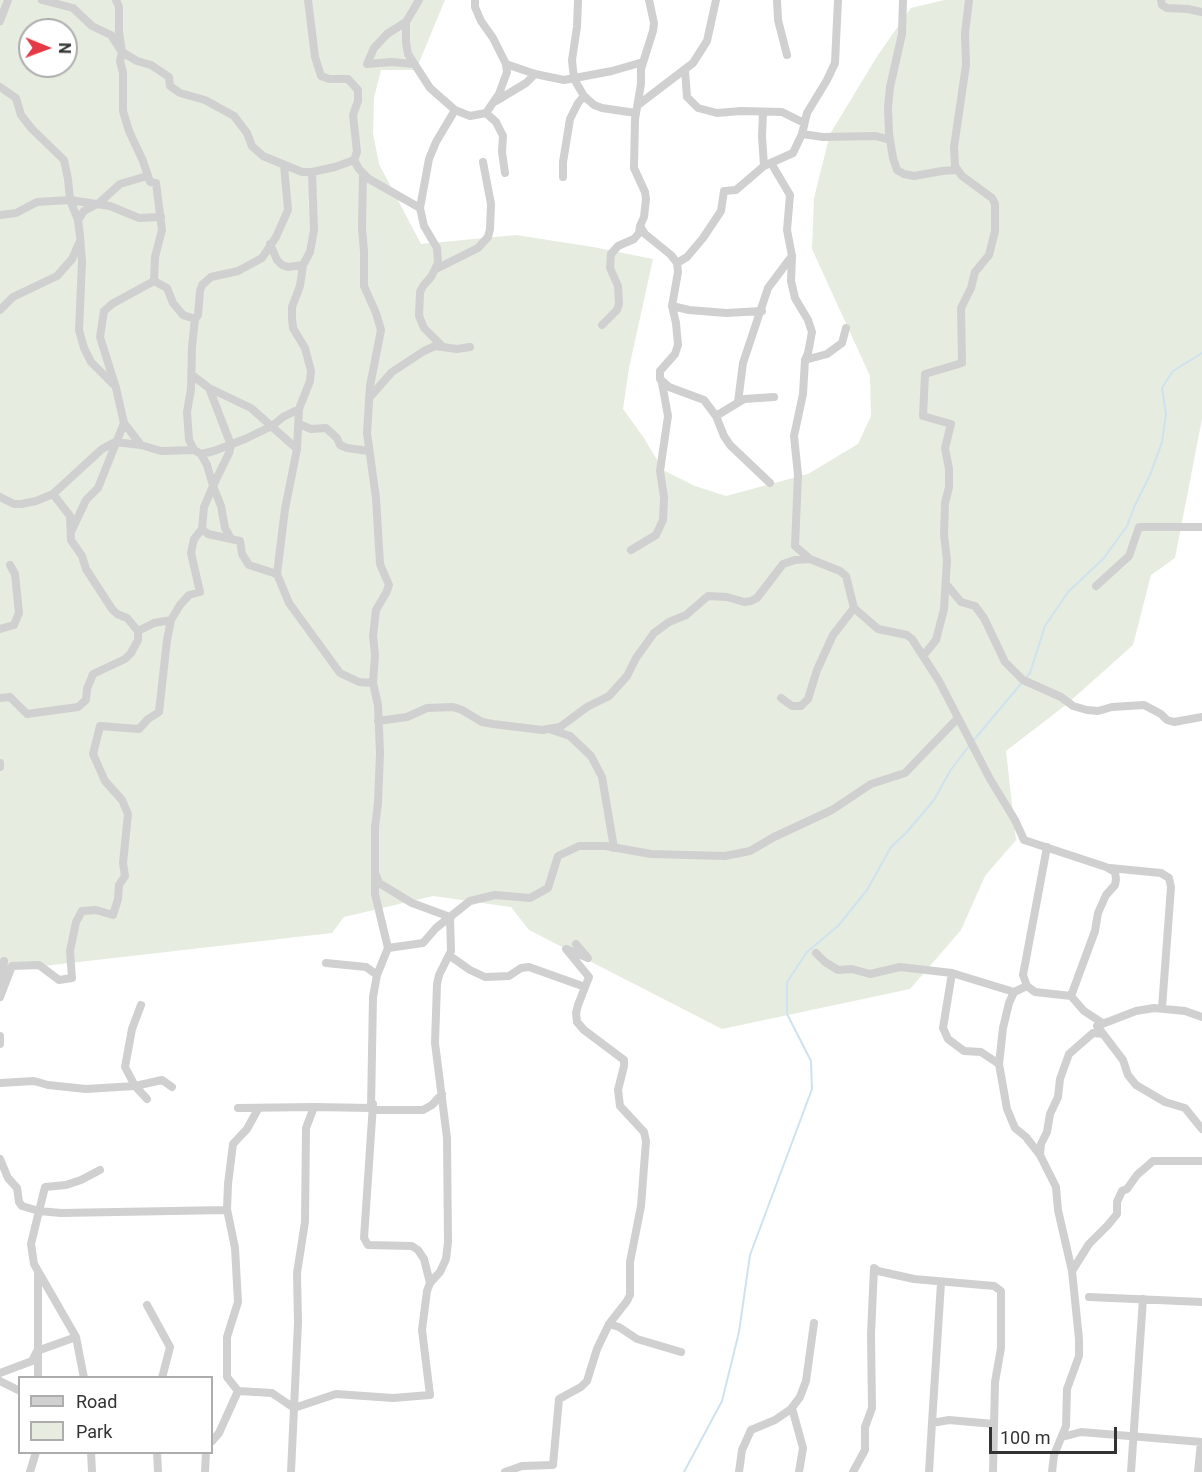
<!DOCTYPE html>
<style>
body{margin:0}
#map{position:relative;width:1202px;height:1472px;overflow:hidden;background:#fff;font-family:Roboto,sans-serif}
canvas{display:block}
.legend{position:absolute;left:18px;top:1376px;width:195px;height:78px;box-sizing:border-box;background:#fff;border:2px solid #adadad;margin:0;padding:8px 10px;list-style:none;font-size:18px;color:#333}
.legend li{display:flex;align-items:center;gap:12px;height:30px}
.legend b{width:30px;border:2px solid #adadad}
.north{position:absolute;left:18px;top:18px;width:60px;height:60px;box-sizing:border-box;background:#fff;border:2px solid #adadad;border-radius:50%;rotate:91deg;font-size:16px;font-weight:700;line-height:24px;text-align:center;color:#333}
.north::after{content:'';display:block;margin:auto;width:21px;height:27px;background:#e63946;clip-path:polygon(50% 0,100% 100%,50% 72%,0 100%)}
.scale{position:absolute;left:989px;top:1427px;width:128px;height:27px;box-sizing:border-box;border:3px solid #333;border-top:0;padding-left:8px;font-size:18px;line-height:21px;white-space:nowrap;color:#333;-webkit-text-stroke:4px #fff;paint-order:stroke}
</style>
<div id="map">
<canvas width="1202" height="1472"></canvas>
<ul class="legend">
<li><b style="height:8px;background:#d0d0d0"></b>Road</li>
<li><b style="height:16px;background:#e6ecdf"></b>Park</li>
</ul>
<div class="north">N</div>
<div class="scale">100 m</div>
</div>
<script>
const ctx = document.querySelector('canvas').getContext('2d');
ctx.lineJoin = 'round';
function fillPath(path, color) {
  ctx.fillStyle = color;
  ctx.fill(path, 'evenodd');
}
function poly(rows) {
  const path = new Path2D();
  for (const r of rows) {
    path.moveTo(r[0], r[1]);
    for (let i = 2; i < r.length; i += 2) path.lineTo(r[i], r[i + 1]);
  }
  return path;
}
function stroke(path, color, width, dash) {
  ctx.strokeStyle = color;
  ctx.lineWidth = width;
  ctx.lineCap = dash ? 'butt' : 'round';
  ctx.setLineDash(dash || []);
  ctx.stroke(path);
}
const green = poly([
 [0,0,445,0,416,70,381,70,374,98,373,133,379,164,421,244,516,235,593,247,653,259,629,368,623,409,644,438,663,470,695,486,726,496,808,474,858,444,871,416,870,376,812,249,814,198,830,134,878,55,911,8,944,0,1202,0,1202,419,1175,558,1151,575,1133,645,1067,704,1006,751,1016,840,985,876,961,930,910,989,722,1029,529,930,511,907,433,896,344,917,332,933,0,971],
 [30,30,66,30,66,66,30,66]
]);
const stream = poly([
 [973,741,1030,673,1045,626,1068,592,1104,558,1127,526,1135,505,1150,475,1162,442,1166,414,1162,388,1173,371,1202,353],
 [684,1472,722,1401,739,1332,750,1255,812,1089,811,1061,787,1014,787,982,807,952,838,926,867,890,891,847,906,833,934,800,950,771,969,746]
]);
const street = poly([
 [42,0,73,8,92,26,111,35,122,52,137,61,151,65,169,77,170,86,180,93,205,100,234,116,247,133,252,146,263,156,302,172,312,172,335,167,354,160],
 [308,0,315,57,321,76,329,79,348,79,358,90,358,101,353,115,357,152,354,160,359,169,369,179,420,208,424,226,437,248,438,263,431,277,423,286,420,292,419,316,424,328,441,345],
 [475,0,475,7,481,21,493,38,506,64,507,72,499,94,486,113,496,122,503,136,502,152,505,173],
 [578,0,577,27,572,60,574,79,584,96,594,105,602,108,636,113],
 [649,0,654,23,653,31,641,69,641,84,635,119,634,168,645,192,646,199,644,217,640,226,645,234,671,255,677,263,678,272,672,306,676,323,678,345,675,354,660,371,660,379,669,387,704,400,716,416,724,436,730,445,770,483],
 [777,0,778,20,787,55],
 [903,0,902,34,890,87,888,108,889,134,893,158,897,170,904,174,914,176,942,171,956,170],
 [1161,0,1162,5,1167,8,1188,9,1202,12],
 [0,21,8,0],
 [406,22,406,43,408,54,430,88,455,110,470,116,486,113],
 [413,64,392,62,367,64,374,48,387,34,406,22,419,0],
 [506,64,535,74,564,80,612,71,643,62],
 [685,70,687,97,698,108,717,113,741,111,782,112,804,123],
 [0,87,16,98,21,115,32,129,64,160,68,179,70,200,78,220,80,236,82,262,79,330,84,348,91,362,114,385],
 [496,101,526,83,535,74],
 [638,105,693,63,707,41,716,0],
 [763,112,762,136,764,166],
 [802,134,823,137,876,136,890,140],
 [774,168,790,195,787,230,792,256,791,281,795,298,808,320,812,332,808,353,805,360,803,394,794,436,798,475,795,546,810,559,840,571,846,576,854,608,878,629,907,635,912,639,939,681,990,779,1015,820,1024,840,1106,867,1115,872,1116,879,1115,885,1106,895,1098,913,1095,931,1071,996],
 [563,177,563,162,570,119,578,103,584,96],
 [420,208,429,159,436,142,455,110],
 [0,215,16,213,37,202,70,200,110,206,139,218,161,217],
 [78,220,84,211,99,203,120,184,147,176],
 [270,244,277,260,282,265,288,267,303,265,300,286,292,307,292,319,293,328,305,348,311,371,310,381,299,409,297,449,285,509,277,574],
 [677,263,687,257,703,238,721,211,724,191,736,190,764,166,793,153,802,134,807,113,827,80,835,63,838,0],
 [303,265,310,252,314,230,312,172],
 [436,269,478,248,488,237,490,229,491,204,483,162],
 [154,281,167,288,173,303,183,315,195,319],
 [672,306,689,310,726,313,762,311],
 [0,310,13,297,57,276,72,259,79,243],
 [602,325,617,310,619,304,618,286,610,268,611,254,618,246,634,239,639,233,640,226],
 [805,360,827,354,842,343,846,328],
 [192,375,209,388,231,445,229,453,213,486,221,506,225,528,230,537],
 [209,388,251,408,297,449],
 [369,398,392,372,424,351,435,346,457,349,470,347],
 [738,402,743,363,768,288,792,256],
 [716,416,744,399,774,397],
 [124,423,141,445],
 [299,424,311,429,326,428,337,438,340,445,347,448,369,451],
 [194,450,189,440,187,412,191,389,192,347,195,319,198,315,200,291,202,285,211,277,238,271,262,258,276,237,288,210,284,165],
 [53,494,70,516,71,540,82,556,86,569,112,609,117,614,127,618,138,631,154,623,171,620],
 [0,497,14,504,21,504,36,501,53,494,102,449,115,442,141,445,161,451,194,450,201,454,214,451,245,439,272,426,283,417,299,409],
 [202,529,208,534,240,541,242,554,249,565,277,574,289,603,340,673,359,682,373,683],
 [71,532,86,500,98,488,124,423,116,388,100,337,104,311,112,304,154,281,155,257,162,230,156,183,150,182,143,161,129,131,123,111,123,73,120,61,122,52,119,32,119,7,116,0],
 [631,550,656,535,663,520,664,497,660,471,668,416,662,383],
 [947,585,961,602,975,606,984,618,1005,662,1023,680,1061,697,1073,706,1087,710,1098,711,1112,707,1144,705,1161,714,1167,720,1174,722,1202,717],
 [1096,586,1129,556,1139,527,1202,527],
 [0,629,14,625,19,613,15,574,10,565],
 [923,656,936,640,944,609,947,560,944,535,945,503,949,487,949,469,945,448,951,424,923,416,925,374,962,363,961,308,971,288,975,272,989,255,995,231,995,204,992,198,962,176,955,166,954,147,966,65,965,33,969,0],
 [0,698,10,697,27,714,78,707,86,700,87,689,93,674,125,659,131,653,138,640,138,631],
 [781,698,792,706,801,706,808,699,817,670,833,635,854,608],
 [378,721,407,717,427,708,453,707,462,710,482,722,493,724,542,730,560,727,587,707,609,696,627,676,636,658,654,633,669,622,686,615,708,596,727,597,744,602,751,601,757,598,783,564,795,560,810,559],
 [552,730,570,736,591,756,602,777,614,848],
 [0,763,0,767],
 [1047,847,1023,975,1027,986,1035,992,1071,996,1084,1011,1101,1022],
 [1110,868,1161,873,1169,878,1171,887,1162,1008],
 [388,948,423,943,436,928,470,901,495,895,530,898,548,888,558,856,579,846,606,846,651,854,725,856,750,851,774,837,832,810,871,784,905,773,958,718],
 [816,953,825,962,838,970,852,969,870,974,900,967,952,973,1014,992,1027,986],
 [450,956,470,970,485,977,509,976,521,968,529,967,585,987],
 [326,963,366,967,377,975],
 [952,973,943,1028,948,1039,964,1051,981,1052,999,1064],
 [1,985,4,961],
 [1014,992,1009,1003,1003,1028,999,1064,1007,1109,1015,1128,1026,1137,1040,1155,1056,1187,1058,1210,1072,1271,1079,1339,1079,1356,1067,1389,1066,1426,1054,1455,1052,1472],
 [0,997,12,966,39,965,59,980,72,978,70,951,76,922,82,911,96,910,113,915,118,899,119,885,125,876,123,863,128,814,122,800,105,781,93,754,100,726,139,729,148,719,159,712,167,640,171,620,180,605,189,595,200,592,191,553,194,539,202,529,204,507,213,486,207,465,201,454],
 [141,1005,132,1029,125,1067,135,1086,147,1099],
 [1202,1017,1185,1011,1154,1008,1136,1011,1097,1026,1123,1060,1128,1075,1136,1085,1165,1102,1185,1108,1202,1129],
 [0,1036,0,1044],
 [0,1083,34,1081,48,1085,86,1089,135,1086,162,1080,172,1087],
 [373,1104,364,1238,368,1245,412,1246,418,1250,424,1259,430,1283],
 [238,1108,314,1107],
 [373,1110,423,1110,432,1105,442,1094],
 [1040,1155,1041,1144,1047,1132,1050,1114,1058,1097,1060,1079,1069,1054,1093,1033,1103,1034],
 [0,1159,8,1178,17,1188,19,1202,22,1206,39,1211,31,1244,34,1264,76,1337,84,1378],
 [100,1170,81,1180,66,1185,45,1187,39,1211,61,1213,227,1210],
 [1072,1271,1089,1244,1108,1225,1117,1214,1117,1202,1122,1191,1127,1189,1137,1175,1153,1161,1202,1161],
 [38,1274,38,1378],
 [1089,1297,1202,1302],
 [147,1305,170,1347,162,1378],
 [609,1324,619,1327,637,1339,681,1352],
 [0,1373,32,1361,37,1351,76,1337],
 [0,1381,20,1391],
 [238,1391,227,1377,227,1337,238,1302,235,1248,227,1209,228,1184,233,1144,247,1129,258,1109],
 [792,1408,803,1448,799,1472],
 [932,1423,941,1283],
 [1062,1437,1081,1432,1093,1433,1202,1442],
 [212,1441,219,1433,238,1391,272,1393,294,1408,336,1394,393,1398,430,1395,422,1330,427,1291,430,1283,440,1272,446,1259,448,1242,447,1138,435,1043,437,984,439,975,451,951,450,917,412,903,379,883,376,875],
 [91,1452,92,1472],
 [157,1452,158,1472],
 [30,1472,36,1452],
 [205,1472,206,1452],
 [291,1472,298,1323,297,1273,305,1222,306,1128,314,1107,371,1108,373,997,377,975,388,948,375,894,375,827,378,803,380,753,378,705,373,683,375,655,373,636,376,610,386,593,389,585,380,564,376,498,367,433,370,386,381,330,376,313,364,286,364,251,362,229,363,174],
 [505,1472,522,1466,553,1465,559,1399,581,1387,587,1381,597,1349,609,1324,627,1301,630,1295,630,1262,641,1206,646,1141,644,1132,620,1106,618,1090,624,1066,624,1060,584,1030,577,1022,576,1013,578,1005,589,977,566,949,588,958,576,944],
 [739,1472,742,1450,751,1430,775,1420,791,1409,800,1397,806,1381,814,1323],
 [853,1472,865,1450,865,1427,872,1408,871,1334,874,1268,878,1271,914,1279,994,1286,1001,1291,1001,1348,995,1382,993,1472],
 [929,1472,932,1423,949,1420,994,1424],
 [1131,1472,1143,1299],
 [1198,1472,1201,1442]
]);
fillPath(green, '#e6ecdf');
stroke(stream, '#cfe2ee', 2);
stroke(street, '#d0d0d0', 8);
</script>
